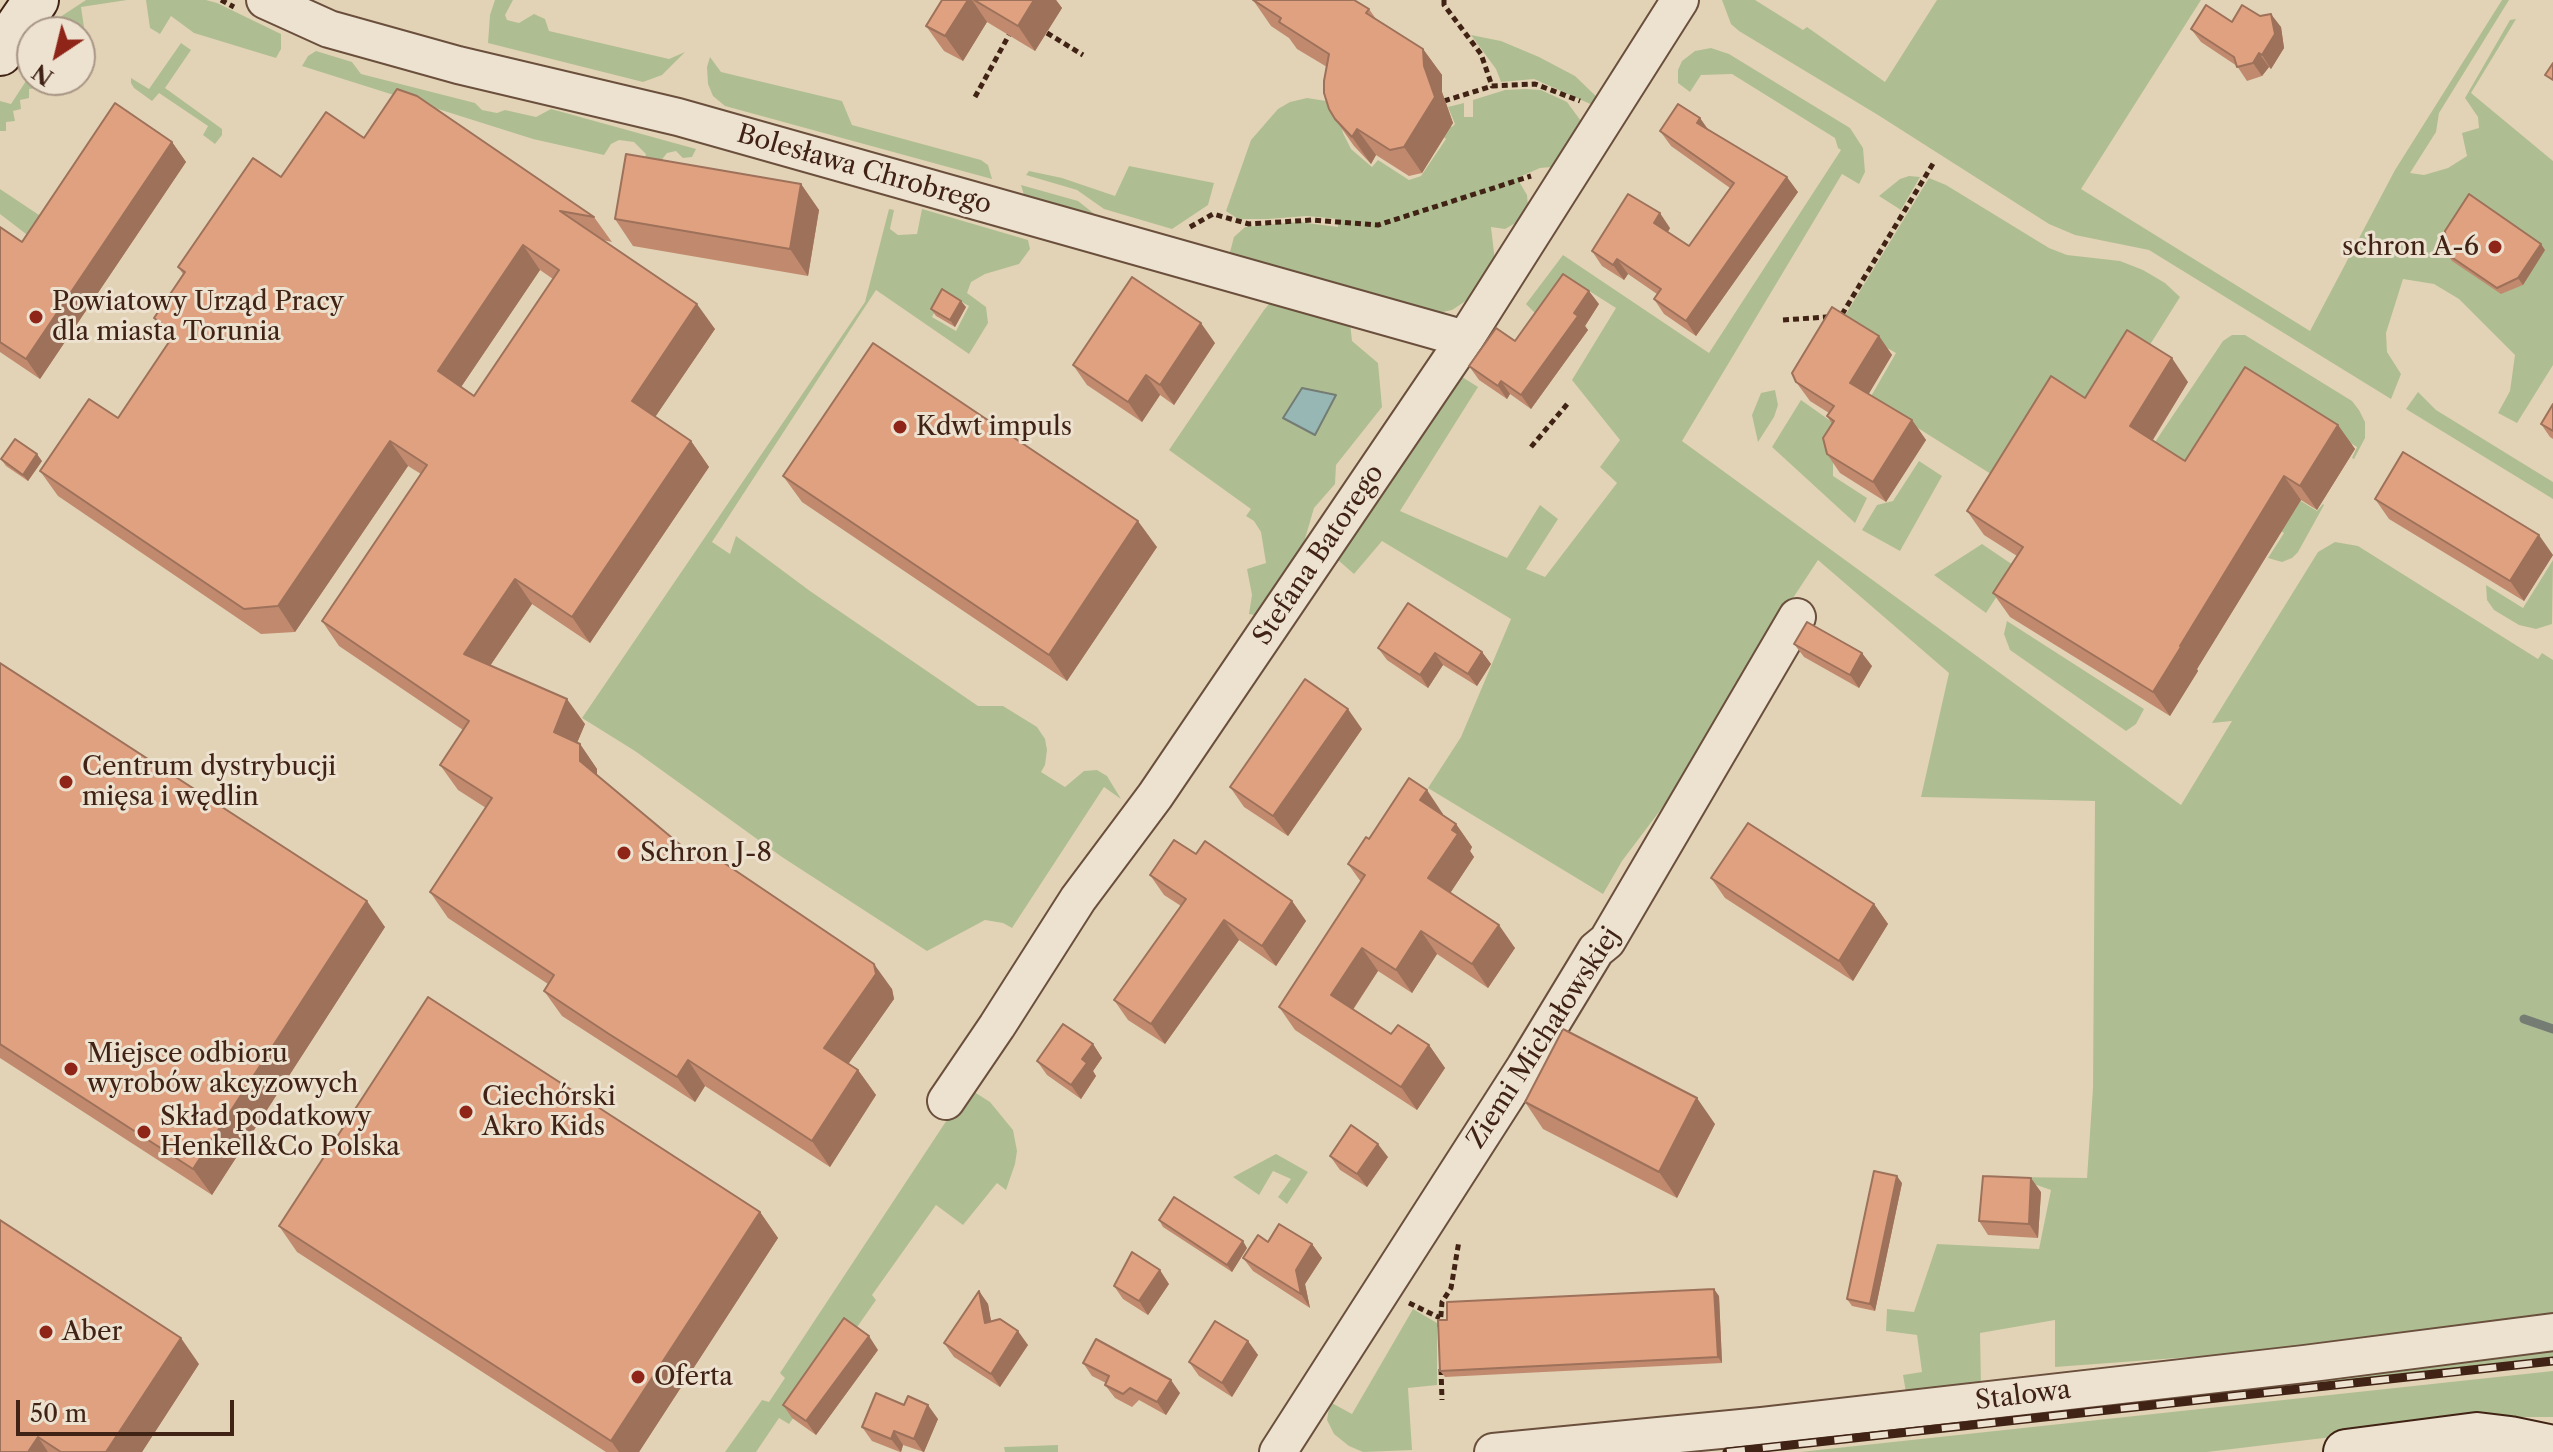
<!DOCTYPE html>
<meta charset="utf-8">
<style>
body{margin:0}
#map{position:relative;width:2553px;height:1452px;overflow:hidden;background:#e3d3b6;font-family:"Libre Caslon Text",serif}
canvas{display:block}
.north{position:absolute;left:16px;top:16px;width:80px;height:80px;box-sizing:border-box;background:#ede2d0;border:2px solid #a89685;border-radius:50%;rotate:215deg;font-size:22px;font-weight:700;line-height:32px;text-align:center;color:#412315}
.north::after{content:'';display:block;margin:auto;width:28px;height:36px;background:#8f2418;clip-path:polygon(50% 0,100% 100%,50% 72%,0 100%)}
.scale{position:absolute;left:16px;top:1400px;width:218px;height:36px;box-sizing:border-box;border:4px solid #412315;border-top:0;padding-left:10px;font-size:24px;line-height:28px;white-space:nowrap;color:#412315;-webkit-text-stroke:6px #ede2d0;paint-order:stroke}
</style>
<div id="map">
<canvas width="2553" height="1452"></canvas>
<div class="north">N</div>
<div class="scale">50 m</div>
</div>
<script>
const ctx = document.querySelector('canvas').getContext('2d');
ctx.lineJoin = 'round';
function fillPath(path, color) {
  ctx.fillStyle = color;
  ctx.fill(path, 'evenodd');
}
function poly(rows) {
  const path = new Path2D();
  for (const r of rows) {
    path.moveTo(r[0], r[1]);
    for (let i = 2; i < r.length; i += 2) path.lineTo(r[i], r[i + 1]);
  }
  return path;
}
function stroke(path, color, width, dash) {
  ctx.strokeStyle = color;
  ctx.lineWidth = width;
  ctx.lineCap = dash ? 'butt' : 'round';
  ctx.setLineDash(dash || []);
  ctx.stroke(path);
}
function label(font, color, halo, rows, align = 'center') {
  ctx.font = font + ' "Libre Caslon Text",serif';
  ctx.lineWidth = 6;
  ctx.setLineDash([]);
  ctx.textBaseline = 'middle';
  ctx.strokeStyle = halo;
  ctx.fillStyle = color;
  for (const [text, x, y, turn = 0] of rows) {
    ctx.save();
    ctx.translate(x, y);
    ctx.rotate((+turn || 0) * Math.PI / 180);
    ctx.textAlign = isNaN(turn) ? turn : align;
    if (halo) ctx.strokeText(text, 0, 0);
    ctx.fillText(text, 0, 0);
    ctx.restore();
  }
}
const green = poly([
 [86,0,127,0,81,7,85,34,43,32,48,25],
 [146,0,206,0,217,3,281,34,281,49,276,58,194,33,171,16,160,34,150,28],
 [495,0,513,0,505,15,507,20,519,23,534,14,545,19,549,31,669,59,685,52,662,75,643,82,488,43,490,15],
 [1722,0,1755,0,1803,30,1807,27,1885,82,1937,0,2201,0,2081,189,2310,331,2395,170,2502,0,2509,0,2439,113,2436,132,2410,173,2424,175,2448,168,2467,156,2462,133,2479,128,2478,117,2465,98,2510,20,2516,19,2471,93,2553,161,2553,365,2517,423,2498,413,2510,391,2515,355,2459,299,2434,284,2403,279,2386,333,2387,352,2401,374,2391,399,2149,250,2075,235,2049,224,1878,115,1739,31,1731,24],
 [1471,35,1501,41,1539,57,1575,76,1600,100,1604,110,1534,79,1501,82,1496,69],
 [181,43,191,50,165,88,222,129,222,135,215,144,203,135,208,126,159,93,152,101,134,88,131,83,131,78,149,89],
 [1711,48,1729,54,1850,128,1863,148,1865,172,1859,184,1842,174,1682,441,2181,805,2232,721,2212,723,2318,552,2335,542,2358,546,2538,659,2542,653,2553,660,2553,1324,2421,1340,2055,1367,2055,1320,1980,1333,1981,1386,1908,1404,1903,1375,1922,1372,1917,1335,1886,1331,1887,1309,1914,1312,1937,1244,2039,1249,2051,1190,2014,1177,2087,1178,2093,1088,2095,801,1921,797,1949,673,1818,560,1768,636,1729,719,1622,861,1603,894,1428,788,1461,737,1511,619,1382,541,1354,574,1338,560,1459,375,1478,387,1400,511,1507,558,1540,505,1558,519,1526,569,1545,577,1617,483,1600,467,1620,440,1572,380,1616,308,1572,280,1540,318,1526,304,1563,255,1709,353,1841,150,1838,148,1835,138,1732,74,1701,75,1690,92,1678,83,1678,70,1682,61,1695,51],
 [32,49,32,80,35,80,36,88,29,89,29,98,20,100,21,109,13,111,15,121,6,122,6,131,0,131,0,101,11,104,26,81,19,70],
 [316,51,352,62,361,74,475,103,482,110,497,113,505,110,536,117,551,109,696,149,692,157,683,158,676,151,667,153,660,162,640,175,646,154,634,142,619,140,611,144,604,155,533,139,302,66,308,56],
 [710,57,721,72,842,101,852,125,981,160,988,165,992,179,725,106,713,96,708,84,707,67],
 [1525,89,1541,90,1567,102,1581,121,1577,142,1564,166,1540,168,1517,178,1527,195,1528,206,1519,221,1505,229,1491,227,1495,261,1484,289,1452,310,1434,314,1230,252,1234,237,1245,227,1299,222,1338,227,1338,219,1307,216,1268,219,1238,219,1226,211,1251,140,1278,109,1290,102,1307,98,1339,103,1339,115,1343,133,1351,149,1372,167,1378,160,1409,180,1421,176,1446,139,1443,136,1450,126,1452,127,1455,124,1448,107,1464,103,1464,117,1473,117,1473,100,1505,90],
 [1129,166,1214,183,1208,205,1172,229,1104,209,1077,190,1026,175,1029,171,1062,178,1115,196],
 [1909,176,1920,177,1901,210,1879,196,1900,179],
 [1929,178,1946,185,2049,248,2067,255,2120,261,2143,270,2165,283,2180,297,2146,351,2010,486,1870,398,1896,353,1841,322],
 [1021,185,1078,201,1102,220,1031,200,1024,195],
 [0,189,57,227,30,237,0,214],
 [889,209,894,210,890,229,898,235,917,234,922,209,1028,240,1030,249,1019,264,985,274,971,282,967,293,986,307,988,323,969,354,876,290,712,542,730,554,736,536,810,591,978,706,1003,706,1037,727,1045,739,1047,750,1045,765,1041,772,1065,787,1084,771,1097,770,1107,776,1121,799,1104,787,1012,928,1003,923,985,920,927,951,782,857,635,751,582,718,865,302],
 [945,293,969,306,956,331,932,317],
 [1275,297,1350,323,1352,341,1378,363,1382,407,1336,465,1335,484,1314,508,1302,549,1259,616,1249,614,1252,595,1247,569,1266,563,1261,532,1254,521,1246,516,1251,509,1169,450,1264,310],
 [2232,335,2245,335,2352,401,2359,410,2365,422,2365,438,2354,459,2352,458,2357,447,2260,388,2220,451,2317,511,2323,504,2324,505,2298,552,2292,558,2282,562,2268,558,2284,533,2151,448,2223,341],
 [1775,390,1778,405,1774,417,1758,442,1752,415,1761,393],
 [2418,392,2436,410,2553,482,2553,499,2406,409],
 [1801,400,1839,427,1833,458,1833,476,1867,498,1855,523,1772,447],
 [1919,461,1942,476,1900,551,1862,530,1877,505,1893,501],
 [1982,544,2016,567,1986,613,1934,575],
 [2553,560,2552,624,2536,629,2519,625,2494,610,2487,600,2486,585,2523,608],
 [2007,621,2144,709,2136,724,2126,731,2010,650,2004,634],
 [968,1088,990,1102,1013,1130,1017,1151,1015,1164,1006,1190,997,1183,963,1225,936,1205,872,1295,876,1300,789,1424,779,1418,756,1452,725,1452,762,1400,769,1402,785,1378,780,1373],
 [1276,1154,1308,1172,1287,1204,1278,1197,1291,1179,1273,1171,1259,1195,1233,1177],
 [1413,1309,1437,1323,1437,1385,1408,1388,1412,1450,1363,1452,1349,1446,1334,1434,1327,1420,1330,1402,1352,1414],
 [2553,1342,2553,1359,1688,1452,1615,1452],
 [2553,1371,2553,1417,2499,1417,2207,1452,1800,1452],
 [1058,1445,1058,1452,1005,1452,1004,1447]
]);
const water = poly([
 [1302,388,1336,395,1315,435,1283,418,1302,388]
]);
const stream = poly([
 [2524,1019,2553,1029]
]);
const path = poly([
 [221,0,234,7],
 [1444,0,1444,5,1481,54,1492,86,1535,84,1580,101],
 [1047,33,1083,55],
 [975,97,1009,35],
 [1444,101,1492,86],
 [1190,227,1213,214,1249,224,1312,220,1378,225,1531,176],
 [1783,320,1841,316,1934,162],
 [1531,447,1569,402],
 [1409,1303,1440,1318],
 [1440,1327,1442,1302,1451,1288,1459,1241],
 [1441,1369,1442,1400]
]);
const street = poly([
 [265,0,329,29,458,65,678,117,1465,339],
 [946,1101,997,1026,1078,899,1155,796,1465,339,1680,0],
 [1278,1452,1525,1067,1596,950,1607,941,1797,617],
 [1493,1452,1762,1426,2304,1364,2553,1332]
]);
const secondary = poly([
 [0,53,36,0],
 [2346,1452,2477,1435,2510,1439,2553,1448]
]);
const rail = poly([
 [1727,1452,2553,1361]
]);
const wall = poly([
 [942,0,1056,0,1062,8,1035,51,987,22,963,61,944,51,926,26],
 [1253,0,1369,9,1376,19,1423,49,1442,75,1442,92,1453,123,1422,173,1409,176,1376,155,1371,164,1354,146,1335,119,1327,67,1297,49,1289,38,1271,26],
 [2260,16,2281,27,2284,48,2271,69,2269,67,2262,76,2247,81,2237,66,2201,42,2191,29],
 [1700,118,1708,129,1798,192,1696,336,1664,314,1654,299,1657,294,1628,274,1624,280,1602,266,1592,251,1670,228,1668,232,1689,246,1730,188,1671,146,1660,131],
 [364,138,594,217,612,242,603,240,715,329,655,417,691,441,709,467,590,643,532,604,490,666,585,724,577,743,580,744,597,769,597,775,695,857,892,989,894,999,848,1064,858,1070,876,1095,830,1167,705,1086,695,1102,562,1016,544,991,548,984,448,918,430,892,486,808,458,790,440,765,463,730,339,646,322,621,421,474,408,466,295,632,261,634,58,496,40,471,118,418,170,341,154,318,183,274,178,267,281,177],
 [540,270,553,279,474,396,461,387],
 [172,142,186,162,40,379,0,352,0,227,22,242],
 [801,184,819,210,808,276,633,246,615,219],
 [2545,250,2523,285,2501,294,2452,261,2447,254],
 [1599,304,1585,326,1588,330,1531,409,1510,394,1507,399,1479,380,1469,366,1515,341],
 [966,307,955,327,936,316,931,309],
 [1879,336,1892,355,1868,394,1912,420,1926,440,1886,502,1840,473,1827,454,1832,424,1827,416,1829,413,1810,401,1796,382],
 [1215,343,1174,405,1160,395,1142,422,1087,385,1073,365],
 [2188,382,2153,440,2185,461,2338,425,2355,449,2317,510,2301,500,2197,669,2198,671,2170,716,2010,617,1993,593,2017,556,1984,535,1967,511,2085,398],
 [2553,404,2553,439,2550,437,2541,424],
 [1,459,42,461,28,481,6,466],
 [783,476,1157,547,1067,681,802,502],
 [2375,499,2553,555,2524,601,2389,519],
 [1794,644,1872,666,1859,688,1804,657],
 [1378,648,1482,652,1491,664,1477,686,1443,665,1428,688,1387,660],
 [0,663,385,927,212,1195,0,1058],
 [1362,729,1288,836,1244,807,1230,787],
 [1443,814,1442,815,1456,824,1472,847,1470,851,1474,857,1450,893,1515,948,1488,988,1437,954,1412,993,1378,971,1353,1010,1391,1034,1429,1045,1445,1068,1417,1110,1295,1030,1279,1007,1361,882,1348,864,1369,839],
 [1196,854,1292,901,1306,921,1276,966,1239,940,1165,1044,1128,1020,1114,1000,1181,906,1164,895,1150,875],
 [1711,878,1874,904,1888,924,1853,981,1725,898],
 [1093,1044,1102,1058,1093,1071,1096,1076,1081,1099,1047,1075,1037,1061],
 [1525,1102,1715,1124,1677,1198,1543,1129],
 [1330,1156,1388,1157,1367,1187,1340,1170],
 [1902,1183,1875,1311,1852,1306,1847,1299],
 [2041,1192,2038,1238,1988,1235,1979,1221],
 [760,1212,778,1238,639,1452,606,1452,297,1252,279,1226],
 [1159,1220,1247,1248,1232,1272,1163,1227],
 [1268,1242,1312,1244,1322,1258,1305,1284,1310,1308,1253,1271,1243,1258],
 [1169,1284,1148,1315,1123,1299,1114,1286],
 [979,1291,988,1304,991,1322,1028,1345,1000,1387,954,1357,944,1343],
 [1719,1296,1722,1363,1445,1377,1440,1371,1447,1320],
 [1248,1341,1258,1355,1232,1397,1199,1376,1189,1362],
 [878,1350,816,1435,792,1418,783,1405],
 [1083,1363,1180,1393,1166,1415,1139,1400,1132,1407,1115,1398,1105,1385,1106,1383,1092,1376],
 [199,1364,142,1452,0,1452],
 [938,1419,924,1452,903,1445,901,1452,900,1452,872,1441,862,1427]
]);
const shadedWall = poly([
 [968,0,972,0,987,22,963,61,945,36],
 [1034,0,1056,0,1062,8,1035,51,1018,26],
 [2271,14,2281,27,2284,48,2271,69,2262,55],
 [1423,49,1442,75,1442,92,1453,123,1422,173,1404,147],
 [2259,53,2269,67,2262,76,2253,63],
 [1700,118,1710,133,1697,123],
 [1357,129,1376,155,1371,164,1352,137],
 [172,142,186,162,40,379,26,359],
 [1787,177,1798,192,1696,336,1686,321],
 [801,184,819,210,808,276,790,249],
 [1660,213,1670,228,1664,238,1654,223],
 [2541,244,2545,250,2523,285,2518,278],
 [523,245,540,270,455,396,438,371],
 [1617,259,1628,274,1624,280,1613,265],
 [1589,291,1599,304,1585,326,1588,330,1531,409,1521,395],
 [961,301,966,307,955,327,950,320],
 [697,304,715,329,649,426,632,401],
 [1201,323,1215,343,1174,405,1160,385],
 [1879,336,1892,355,1864,402,1850,383],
 [2172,358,2188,382,2147,449,2130,426],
 [1146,375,1160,395,1142,422,1128,402],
 [1501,381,1510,394,1507,399,1498,386],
 [1912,420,1926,440,1886,502,1873,482],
 [2338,425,2355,449,2317,510,2300,486],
 [390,441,408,466,295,632,278,606],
 [691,441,709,467,590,643,572,617],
 [37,454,42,461,28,481,23,475],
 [2284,476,2301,500,2197,669,2198,671,2170,716,2153,692,2180,646],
 [1138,521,1157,547,1067,681,1049,655],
 [2539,535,2553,555,2524,601,2510,581],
 [515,579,532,604,481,679,464,654],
 [1482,652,1491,664,1477,686,1468,674],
 [1435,653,1443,665,1428,688,1420,675],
 [1862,653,1872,666,1859,688,1850,675],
 [567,699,585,724,571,757,554,732],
 [1348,709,1362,729,1288,836,1273,816],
 [580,744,597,769,597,786,580,761],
 [1427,790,1443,814,1437,824,1420,800],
 [1456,824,1472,847,1470,851,1474,857,1445,901,1428,878],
 [367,901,385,927,212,1195,193,1169],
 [1292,901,1306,921,1276,966,1262,946],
 [1874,904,1888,924,1853,981,1839,961],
 [1224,920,1239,940,1165,1044,1151,1024],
 [1499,925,1515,948,1488,988,1472,964],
 [1421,931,1437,954,1412,993,1396,970],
 [1362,948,1378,971,1347,1018,1331,995],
 [874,964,892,989,894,999,842,1073,824,1048],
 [1093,1044,1102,1058,1093,1071,1096,1076,1081,1099,1071,1085,1082,1059],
 [1429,1045,1445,1068,1417,1110,1401,1087],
 [688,1060,705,1086,695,1102,677,1077],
 [858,1070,876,1095,830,1167,812,1141],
 [1697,1098,1715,1124,1677,1198,1659,1172],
 [1378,1144,1388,1157,1367,1187,1357,1174],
 [1897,1176,1902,1183,1875,1311,1870,1304],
 [2031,1178,2041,1192,2038,1238,2029,1224],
 [760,1212,778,1238,639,1452,619,1452,611,1441],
 [1243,1241,1247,1248,1232,1272,1227,1265],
 [1312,1244,1322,1258,1305,1284,1310,1308,1301,1294,1296,1270],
 [1160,1270,1169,1284,1148,1315,1139,1301],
 [1714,1289,1719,1296,1722,1363,1718,1357],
 [979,1291,988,1304,994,1337,985,1323],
 [1018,1331,1028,1345,1000,1387,991,1374],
 [869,1336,878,1350,816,1435,806,1421],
 [181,1338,199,1364,142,1452,106,1452],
 [1248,1341,1258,1355,1232,1397,1222,1383],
 [1171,1380,1180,1393,1166,1415,1157,1402],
 [928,1405,938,1419,924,1452,923,1452,914,1439],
 [894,1431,903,1445,901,1452,891,1439],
 [38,1437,48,1452,28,1452]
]);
const building = poly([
 [942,0,968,0,945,36,926,26,942,0],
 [974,0,1034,0,1018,26,974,0],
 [1253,0,1354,0,1369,9,1366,13,1423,49,1424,66,1435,97,1404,147,1390,150,1357,129,1352,137,1335,119,1329,109,1324,93,1324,81,1329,54,1279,22,1281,18,1253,0],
 [2206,5,2232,22,2242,5,2260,16,2271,14,2275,34,2262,55,2259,53,2253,63,2237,67,2234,57,2191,29,2206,5],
 [2553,63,2553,80,2545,75,2553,63],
 [397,89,417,96,594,217,560,211,697,304,632,401,691,441,572,617,515,579,464,654,567,699,554,732,580,744,580,761,695,857,702,848,874,964,876,974,824,1048,858,1070,812,1141,688,1060,677,1077,609,1034,544,991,554,975,430,892,492,798,440,765,469,721,322,621,427,465,390,441,278,606,244,609,40,471,89,399,118,418,175,333,154,318,185,272,178,267,253,158,281,177,326,112,364,138,397,89],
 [523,245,559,270,474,396,438,371,523,245],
 [115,103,172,142,26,359,0,342,0,227,22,242,115,103],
 [1678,104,1700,118,1697,123,1787,177,1686,321,1654,299,1661,289,1617,259,1613,265,1592,251,1628,194,1660,213,1654,223,1689,246,1734,183,1660,131,1678,104],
 [626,154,801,184,790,249,615,219,626,154],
 [2469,194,2541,244,2518,278,2497,288,2447,254,2445,231,2469,194],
 [1563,274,1589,291,1574,313,1578,316,1521,395,1501,381,1498,386,1469,366,1496,328,1515,341,1563,274],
 [1132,277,1201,323,1160,385,1146,375,1128,402,1073,365,1132,277],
 [942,289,961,301,950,320,931,309,942,289],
 [1832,307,1879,336,1850,383,1912,420,1873,482,1827,454,1823,438,1834,421,1827,416,1834,406,1796,382,1792,373,1832,307],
 [2127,330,2172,358,2130,426,2185,461,2245,367,2338,425,2300,486,2284,476,2180,646,2181,647,2153,692,1993,593,2023,547,1967,511,2051,376,2085,398,2127,330],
 [873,343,1138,521,1049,655,783,476,873,343],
 [2553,404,2553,431,2541,424,2553,404],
 [15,439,37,454,23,475,1,459,15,439],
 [2403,452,2539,535,2510,581,2375,499,2403,452],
 [1408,603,1482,652,1468,674,1435,653,1420,675,1378,648,1408,603],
 [1807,622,1862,653,1850,675,1794,644,1807,622],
 [0,663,367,901,193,1169,0,1044,0,663],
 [1305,679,1348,709,1273,816,1230,787,1305,679],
 [1409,778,1427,790,1420,800,1456,824,1452,830,1458,834,1428,878,1499,925,1472,964,1421,931,1396,970,1362,948,1331,995,1391,1034,1398,1025,1429,1045,1401,1087,1279,1007,1365,875,1348,864,1366,837,1369,839,1409,778],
 [1748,823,1874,904,1839,961,1711,878,1748,823],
 [1174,840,1196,854,1205,841,1292,901,1262,946,1224,920,1151,1024,1114,1000,1186,899,1150,875,1174,840],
 [428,997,760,1212,611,1441,279,1226,428,997],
 [1063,1024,1093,1044,1082,1059,1087,1063,1071,1085,1037,1061,1063,1024],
 [1563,1029,1697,1098,1659,1172,1525,1102,1563,1029],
 [1351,1125,1378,1144,1357,1174,1330,1156,1351,1125],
 [1874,1171,1897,1176,1870,1304,1847,1299,1874,1171],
 [1983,1176,2031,1178,2029,1224,1979,1221,1983,1176],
 [1174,1197,1243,1241,1227,1265,1159,1220,1174,1197],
 [0,1220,181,1338,106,1452,61,1452,38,1437,28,1452,0,1452,0,1220],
 [1279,1224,1312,1244,1296,1270,1301,1294,1243,1258,1258,1235,1268,1242,1279,1224],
 [1132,1252,1160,1270,1139,1301,1114,1286,1132,1252],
 [1714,1289,1718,1357,1440,1371,1438,1320,1447,1320,1447,1302,1714,1289],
 [979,1291,985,1323,1000,1319,1018,1331,991,1374,944,1343,979,1291],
 [844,1318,869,1336,806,1421,783,1405,844,1318],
 [1215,1321,1248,1341,1222,1383,1189,1362,1215,1321],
 [1096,1339,1171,1380,1157,1402,1130,1388,1123,1394,1105,1385,1109,1376,1083,1363,1096,1339],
 [876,1393,904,1405,908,1396,928,1405,914,1439,894,1431,891,1439,862,1427,876,1393]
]);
const markers = [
 [2495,247,8,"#8f2418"],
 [36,317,8,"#8f2418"],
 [900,427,8,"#8f2418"],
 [66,782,8,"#8f2418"],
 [624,853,8,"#8f2418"],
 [71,1069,8,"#8f2418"],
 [466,1112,8,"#8f2418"],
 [144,1132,8,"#8f2418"],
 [46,1332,8,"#8f2418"],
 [638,1377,8,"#8f2418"]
];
const streetNames = [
 ["Bolesława Chrobrego",864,170,16],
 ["Stefana Batorego",1319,555,-56],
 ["Ziemi Michałowskiej",1544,1038,-57],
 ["Stalowa",2023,1396,-7]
];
const poiNames = [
 ["schron A-6",2479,247,"right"],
 ["Powiatowy Urząd Pracy",52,302],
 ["dla miasta Torunia",52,332],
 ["Kdwt impuls",916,427],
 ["Centrum dystrybucji",82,767],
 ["mięsa i wędlin",82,797],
 ["Schron J-8",640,853],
 ["Miejsce odbioru",87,1054],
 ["wyrobów akcyzowych",87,1084],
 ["Ciechórski",482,1097],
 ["Akro Kids",482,1127],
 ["Skład podatkowy",160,1117],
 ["Henkell&Co Polska",160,1147],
 ["Aber",62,1332],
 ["Oferta",654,1377]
];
fillPath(green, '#afbe92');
fillPath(water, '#96b7b4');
stroke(water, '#747c74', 2);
stroke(stream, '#747c74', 9);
stroke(street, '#6a4f3d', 40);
stroke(secondary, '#412315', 48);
stroke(path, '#412315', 5, [6, 4]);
stroke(street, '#ede2d0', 36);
stroke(secondary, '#ede2d0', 44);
stroke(rail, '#412315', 9);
stroke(rail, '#ede2d0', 6, [18]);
fillPath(wall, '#c18a6e');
fillPath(shadedWall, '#9d715a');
fillPath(building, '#e0a180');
stroke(building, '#9d715a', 2);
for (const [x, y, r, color] of markers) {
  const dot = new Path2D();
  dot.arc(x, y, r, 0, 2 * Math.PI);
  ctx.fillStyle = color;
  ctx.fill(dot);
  stroke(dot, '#ede2d0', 3);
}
label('26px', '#412315', '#ede2d0', streetNames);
label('26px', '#412315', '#ede2d0', poiNames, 'left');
</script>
